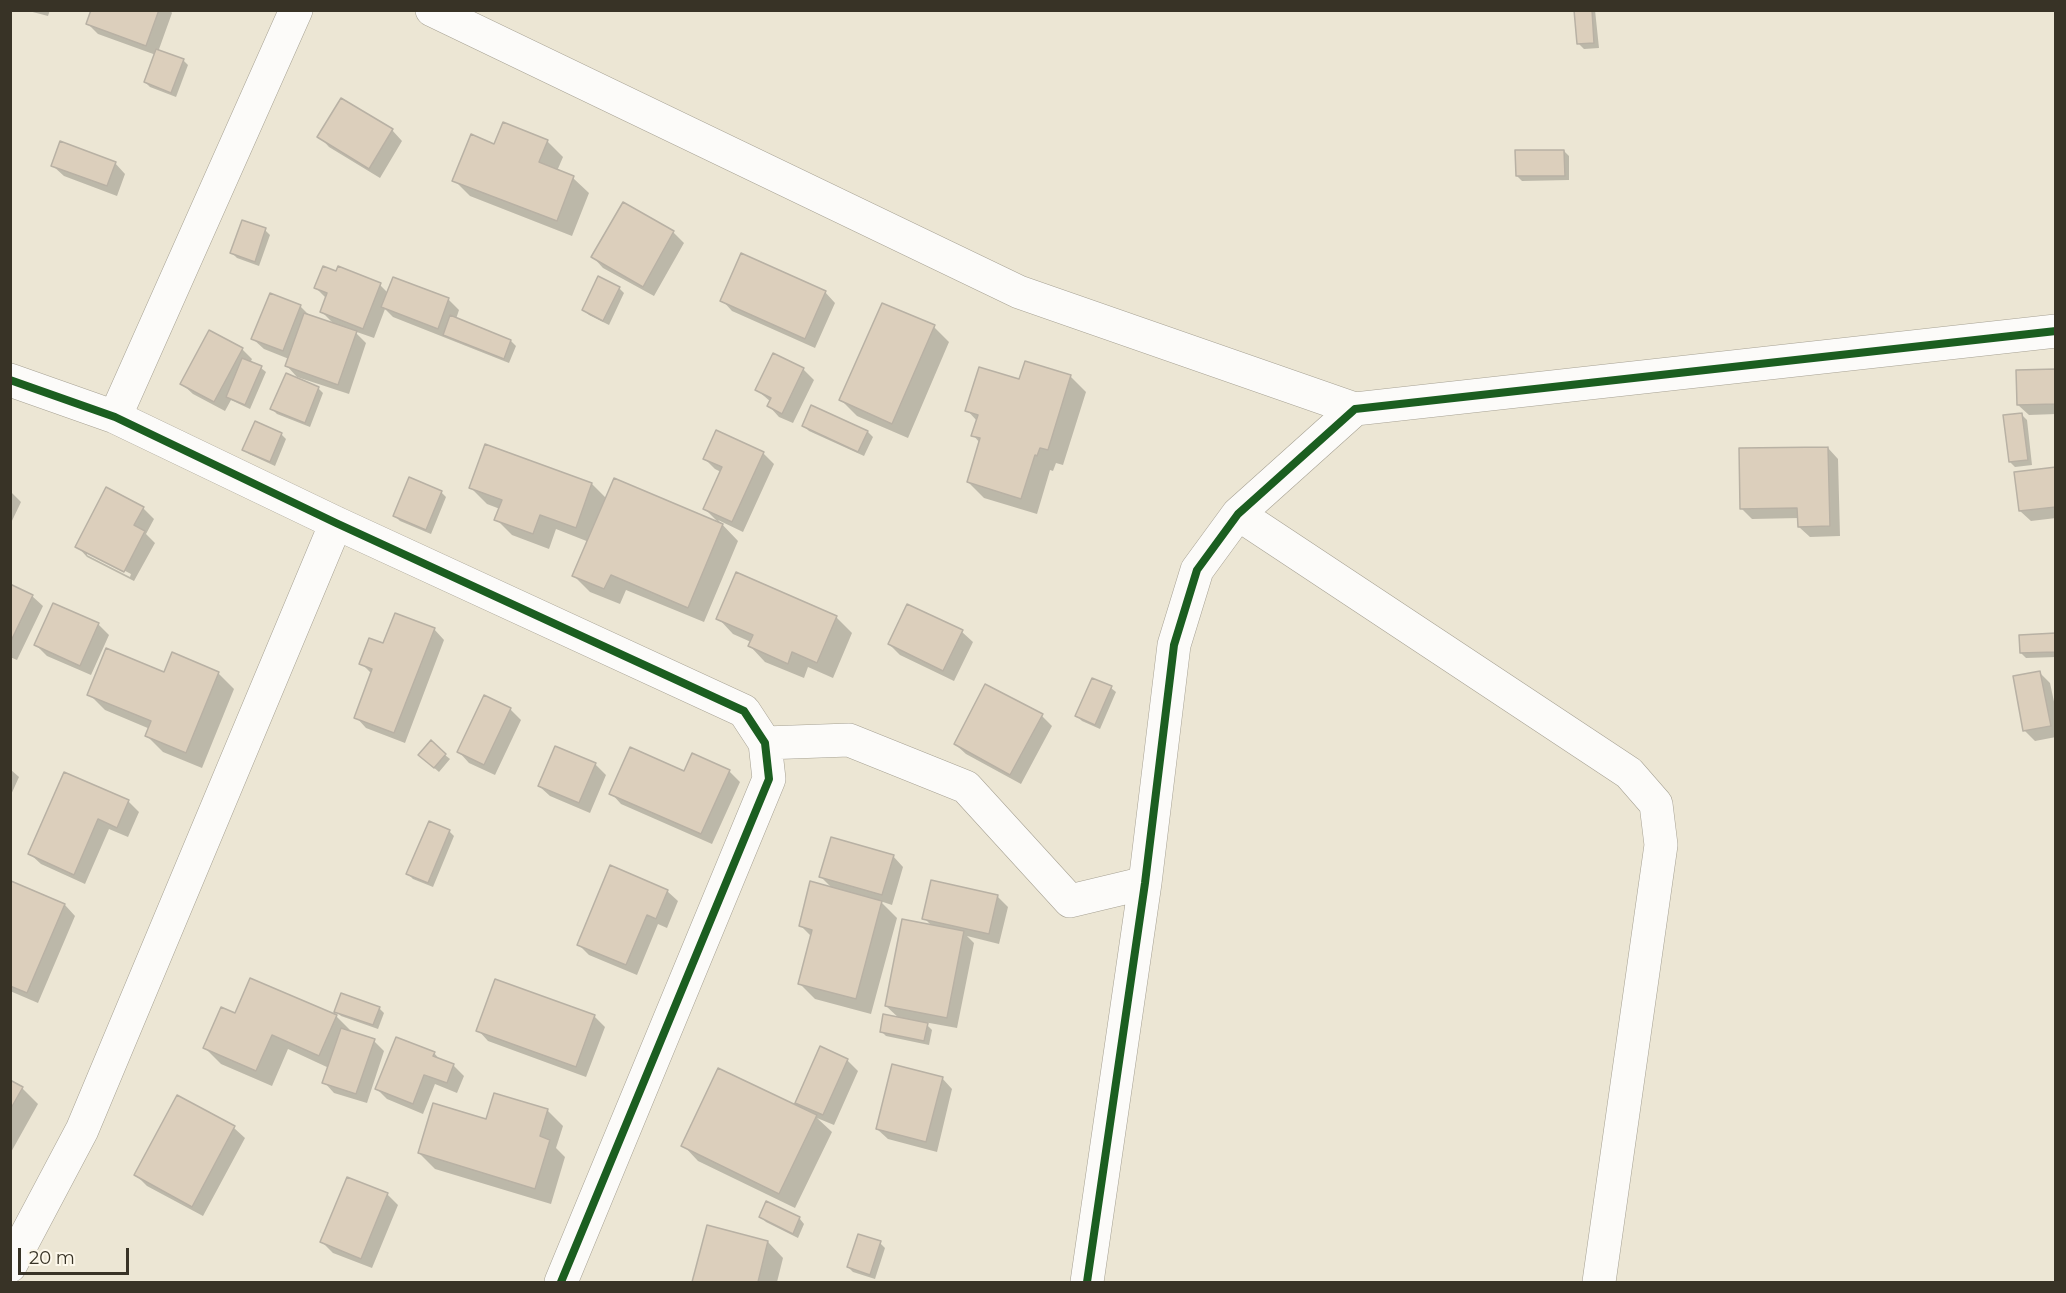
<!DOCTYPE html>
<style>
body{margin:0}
#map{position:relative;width:2066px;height:1293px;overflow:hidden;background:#ece6d4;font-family:Montserrat,sans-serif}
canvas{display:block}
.frame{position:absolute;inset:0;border:12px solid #383326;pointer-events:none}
.scale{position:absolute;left:18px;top:1248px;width:111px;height:27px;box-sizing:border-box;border:3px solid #383326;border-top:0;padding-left:8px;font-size:18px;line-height:21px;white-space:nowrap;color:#383326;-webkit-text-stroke:4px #fdf8eb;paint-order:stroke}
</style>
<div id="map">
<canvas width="2066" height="1293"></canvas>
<div class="frame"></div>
<div class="scale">20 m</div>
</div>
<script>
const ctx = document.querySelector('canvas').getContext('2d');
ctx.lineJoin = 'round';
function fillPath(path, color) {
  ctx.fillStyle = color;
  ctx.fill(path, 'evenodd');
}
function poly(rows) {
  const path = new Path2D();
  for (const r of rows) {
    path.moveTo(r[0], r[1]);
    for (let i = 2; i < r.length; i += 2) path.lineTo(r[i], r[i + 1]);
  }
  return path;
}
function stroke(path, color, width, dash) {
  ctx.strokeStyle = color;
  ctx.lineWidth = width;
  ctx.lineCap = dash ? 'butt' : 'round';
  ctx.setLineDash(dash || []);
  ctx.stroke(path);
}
const shadow = poly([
 [25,10,50,10,48,16],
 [92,10,170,10,172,13,158,52,183,60,188,65,176,97,150,87,145,82,156,55,98,34,87,23],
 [1576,10,1595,10,1599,48,1584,49,1579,44],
 [392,130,402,141,380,178,329,147,319,136],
 [547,141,563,157,557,171,573,178,589,193,572,236,470,196,454,180,495,146],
 [1564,151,1569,156,1569,180,1522,181,1517,176],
 [115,163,125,174,117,196,64,176,53,166],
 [623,204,673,232,684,243,654,296,603,268,593,257],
 [265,230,270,235,259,266,237,258,232,253],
 [393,279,449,300,459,310,456,319,511,341,516,346,509,363,393,317,385,309,374,338,354,331,366,343,349,394,297,377,287,366,289,359,264,349,253,339,300,306,311,317,336,326,322,312,326,298,315,287,380,285,388,293],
 [619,288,624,293,609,325,589,315,584,310],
 [825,292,835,303,815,348,732,311,722,300],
 [934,327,949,342,908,438,857,416,841,400],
 [242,349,252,359,250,363,261,368,266,372,250,409,231,400,225,411,193,394,182,384],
 [803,369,814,380,793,423,779,417,769,406,771,402,757,390],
 [2056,370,2056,414,2029,415,2018,405],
 [1070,376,1086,392,1063,465,1056,463,1053,471,1050,470,1037,514,984,498,968,482,980,443,973,435,977,421,967,410],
 [318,388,323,393,310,427,277,414,272,409],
 [812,407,868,432,873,437,864,456,809,431,804,426],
 [2022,415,2027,420,2032,465,2015,467,2010,462],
 [255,423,281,434,286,439,275,466,249,454,244,449],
 [1828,448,1838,459,1840,536,1810,537,1799,527,1799,518,1752,519,1742,509],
 [763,453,774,464,743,532,718,520,738,541,704,622,626,590,620,604,590,592,574,576,589,542,556,529,549,549,512,535,496,519,500,509,487,504,471,488,592,484,607,499,721,525,705,509,721,472,715,469,705,459],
 [2056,469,2056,518,2031,521,2020,511],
 [10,491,21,502,10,525],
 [441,492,446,497,431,534,400,521,395,516],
 [143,508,154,519,146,534,155,543,134,581,87,557,77,546],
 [87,551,131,574,130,577,87,555],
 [10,586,32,596,43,606,17,660,10,657],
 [836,617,852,633,833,678,808,667,804,678,765,662,750,646,751,642,733,634,718,618],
 [98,624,109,635,91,675,47,656,36,645],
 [434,629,444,640,405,743,366,728,356,717,372,674,361,663,384,645],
 [962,632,973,642,954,681,900,655,889,644],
 [2056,635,2056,657,2026,658,2021,653],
 [218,673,234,689,202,768,163,752,147,736,150,729,105,710,89,694,165,674],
 [2040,673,2050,683,2056,711,2056,737,2035,741,2024,730],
 [1111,688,1116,692,1100,729,1082,721,1077,716],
 [485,697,511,710,521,720,495,775,469,763,459,752],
 [1042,716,1052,726,1021,784,966,754,955,744],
 [445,755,450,759,439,772,425,760],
 [595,764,606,775,590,813,550,796,539,786],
 [10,769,19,777,10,797],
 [729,771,740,782,712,844,621,804,611,793,685,773],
 [128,801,139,812,128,837,109,829,85,884,41,864,30,854],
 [449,831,454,836,433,887,413,879,408,874],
 [893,856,903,867,892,905,880,901,897,918,871,1014,815,999,799,983,812,937,801,926,833,889,821,877],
 [12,883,65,905,75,916,38,1003,10,991],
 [667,891,678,901,667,928,658,924,637,975,589,955,578,944],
 [997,896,1008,907,999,944,967,936,974,943,957,1028,924,1022,932,1030,929,1045,886,1036,881,1031,900,1019,886,1006,932,926,924,918],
 [379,1008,384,1013,378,1029,341,1016,336,1011],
 [236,1015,336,1016,352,1032,374,1041,384,1051,367,1103,334,1093,324,1082,329,1068,288,1049,272,1086,221,1064,205,1048],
 [594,1016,605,1027,586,1077,488,1041,478,1030],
 [434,1053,441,1061,454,1066,464,1076,457,1093,435,1084,423,1114,387,1099,377,1089],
 [847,1060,858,1071,834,1125,817,1118,832,1132,795,1208,698,1161,683,1145,804,1110,796,1102],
 [942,1078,952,1089,937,1152,888,1139,877,1129],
 [10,1082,22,1088,38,1104,10,1154],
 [178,1097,234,1128,245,1138,203,1216,147,1186,136,1175],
 [547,1110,563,1126,556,1148,565,1157,551,1204,435,1169,419,1153,488,1121],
 [387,1194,398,1205,372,1268,333,1253,322,1242],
 [767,1203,800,1219,804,1224,798,1238,766,1222,761,1217],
 [708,1227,768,1242,783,1258,777,1282,694,1282],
 [880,1243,885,1248,875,1279,853,1272,848,1267]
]);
const building = poly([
 [91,10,159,10,146,46,86,24,91,10],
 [1574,10,1592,10,1594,43,1577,44,1574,10],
 [156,49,184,59,171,93,144,82,156,49],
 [341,98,393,129,369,169,317,137,341,98],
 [503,122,548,140,539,162,574,176,557,221,452,181,471,134,494,144,503,122],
 [60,141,116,162,107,186,51,166,60,141],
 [1515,150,1564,150,1565,176,1516,176,1515,150],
 [623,202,674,231,643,287,591,257,623,202],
 [242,220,266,228,255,262,230,253,242,220],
 [741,253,826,291,805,339,720,301,741,253],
 [323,266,336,271,338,266,381,283,363,329,320,312,327,293,314,288,323,266],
 [598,276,620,287,603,321,582,310,598,276],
 [393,277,449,298,438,329,381,307,393,277],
 [270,293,301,305,283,351,251,339,270,293],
 [882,303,935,325,892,424,839,400,882,303],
 [304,313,357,331,338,385,285,366,304,313],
 [450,315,511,340,504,359,443,335,450,315],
 [209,330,243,348,214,402,180,384,209,330],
 [773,353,804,368,782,414,767,406,771,398,755,390,773,353],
 [242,358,262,366,245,405,226,397,242,358],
 [1025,361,1071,375,1048,450,1040,448,1037,456,1035,455,1021,499,967,482,980,438,971,436,978,415,965,411,979,367,1019,379,1025,361],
 [2056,369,2056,404,2017,405,2016,370,2056,369],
 [286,373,319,387,305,423,270,409,286,373],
 [811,405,868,431,858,452,802,426,811,405],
 [2022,413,2028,460,2009,462,2003,415,2022,413],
 [255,421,282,433,270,462,242,450,255,421],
 [716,430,764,452,732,522,703,509,722,467,703,459,716,430],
 [485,444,592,483,576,528,540,515,533,534,494,520,502,500,469,488,485,444],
 [1828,447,1830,526,1798,527,1797,508,1740,509,1739,448,1828,447],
 [2056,467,2056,507,2019,511,2014,472,2056,467],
 [409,477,442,491,426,530,393,516,409,477],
 [614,478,723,524,688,608,611,575,604,589,572,576,614,478],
 [106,487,144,507,134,525,145,531,124,572,75,547,106,487],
 [736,572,837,616,817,663,792,652,788,664,748,646,753,635,716,619,736,572],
 [10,584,33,595,10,643,10,584],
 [53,603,99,623,80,666,34,645,53,603],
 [907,604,963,630,943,671,888,644,907,604],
 [395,613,435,628,394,733,354,718,372,669,359,664,369,638,383,643,395,613],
 [2056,633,2056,652,2020,653,2019,635,2056,633],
 [106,648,164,672,172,652,219,672,186,753,145,736,151,721,87,695,106,648],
 [2040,671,2051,726,2023,731,2013,676,2040,671],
 [1092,678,1112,686,1095,725,1075,716,1092,678],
 [985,684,1043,714,1010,775,954,744,985,684],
 [484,695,511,708,484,765,457,752,484,695],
 [431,740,446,754,434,768,418,755,431,740],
 [555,746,596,763,579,803,538,786,555,746],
 [630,747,684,771,692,753,730,770,701,834,609,794,630,747],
 [64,772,129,800,117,828,98,819,74,875,28,854,64,772],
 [429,821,450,830,428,883,406,874,429,821],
 [831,837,894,855,882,895,819,877,831,837],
 [610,865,668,890,656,919,647,915,626,965,577,945,610,865],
 [931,880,998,895,989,934,922,919,931,880],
 [11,881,65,904,27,993,10,986,11,881],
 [810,881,882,901,856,999,798,984,812,930,799,926,810,881],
 [902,919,964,931,947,1018,885,1006,902,919],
 [250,978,337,1015,319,1056,272,1035,256,1071,203,1048,221,1007,235,1013,250,978],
 [495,979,595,1015,576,1067,476,1031,495,979],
 [341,993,380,1007,373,1025,334,1012,341,993],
 [883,1014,928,1023,924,1041,880,1032,883,1014],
 [341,1028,375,1039,356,1094,322,1083,341,1028],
 [396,1037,435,1052,433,1056,454,1064,447,1083,424,1075,413,1104,375,1089,396,1037],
 [820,1046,848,1059,823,1115,795,1103,820,1046],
 [892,1064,943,1077,926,1142,876,1129,892,1064],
 [718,1068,817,1115,779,1194,681,1146,718,1068],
 [10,1080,23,1087,10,1110,10,1080],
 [494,1093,548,1109,540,1136,550,1140,535,1189,418,1153,433,1103,486,1119,494,1093],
 [177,1095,235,1126,192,1207,134,1175,177,1095],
 [347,1177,388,1193,361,1259,320,1242,347,1177],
 [766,1201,800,1217,793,1234,759,1217,766,1201],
 [707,1225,768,1241,758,1282,692,1282,707,1225],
 [858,1234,881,1241,870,1275,847,1267,858,1234]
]);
const street = poly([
 [432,10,1019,292,1355,409],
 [10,380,115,417,336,523,744,711,765,743,769,779,561,1282],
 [115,417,296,10],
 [1238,514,1629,773,1656,804,1661,845,1599,1282],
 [765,743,849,740,966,787,1070,901,1145,883],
 [10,1266,82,1130,336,523],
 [1087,1282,1145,883,1174,645,1197,570,1238,514,1355,409,2056,331]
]);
const cycleway = poly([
 [10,380,115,417,336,523,744,711,765,743,769,779,561,1282],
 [1087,1282,1145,883,1174,645,1197,570,1238,514,1355,409,2056,331]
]);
fillPath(shadow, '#0003');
fillPath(building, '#dccfbc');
stroke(building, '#b8b1a4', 1.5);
stroke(street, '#a6a193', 34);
stroke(street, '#fcfbf9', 33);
stroke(cycleway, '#1b5e20', 8);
</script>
